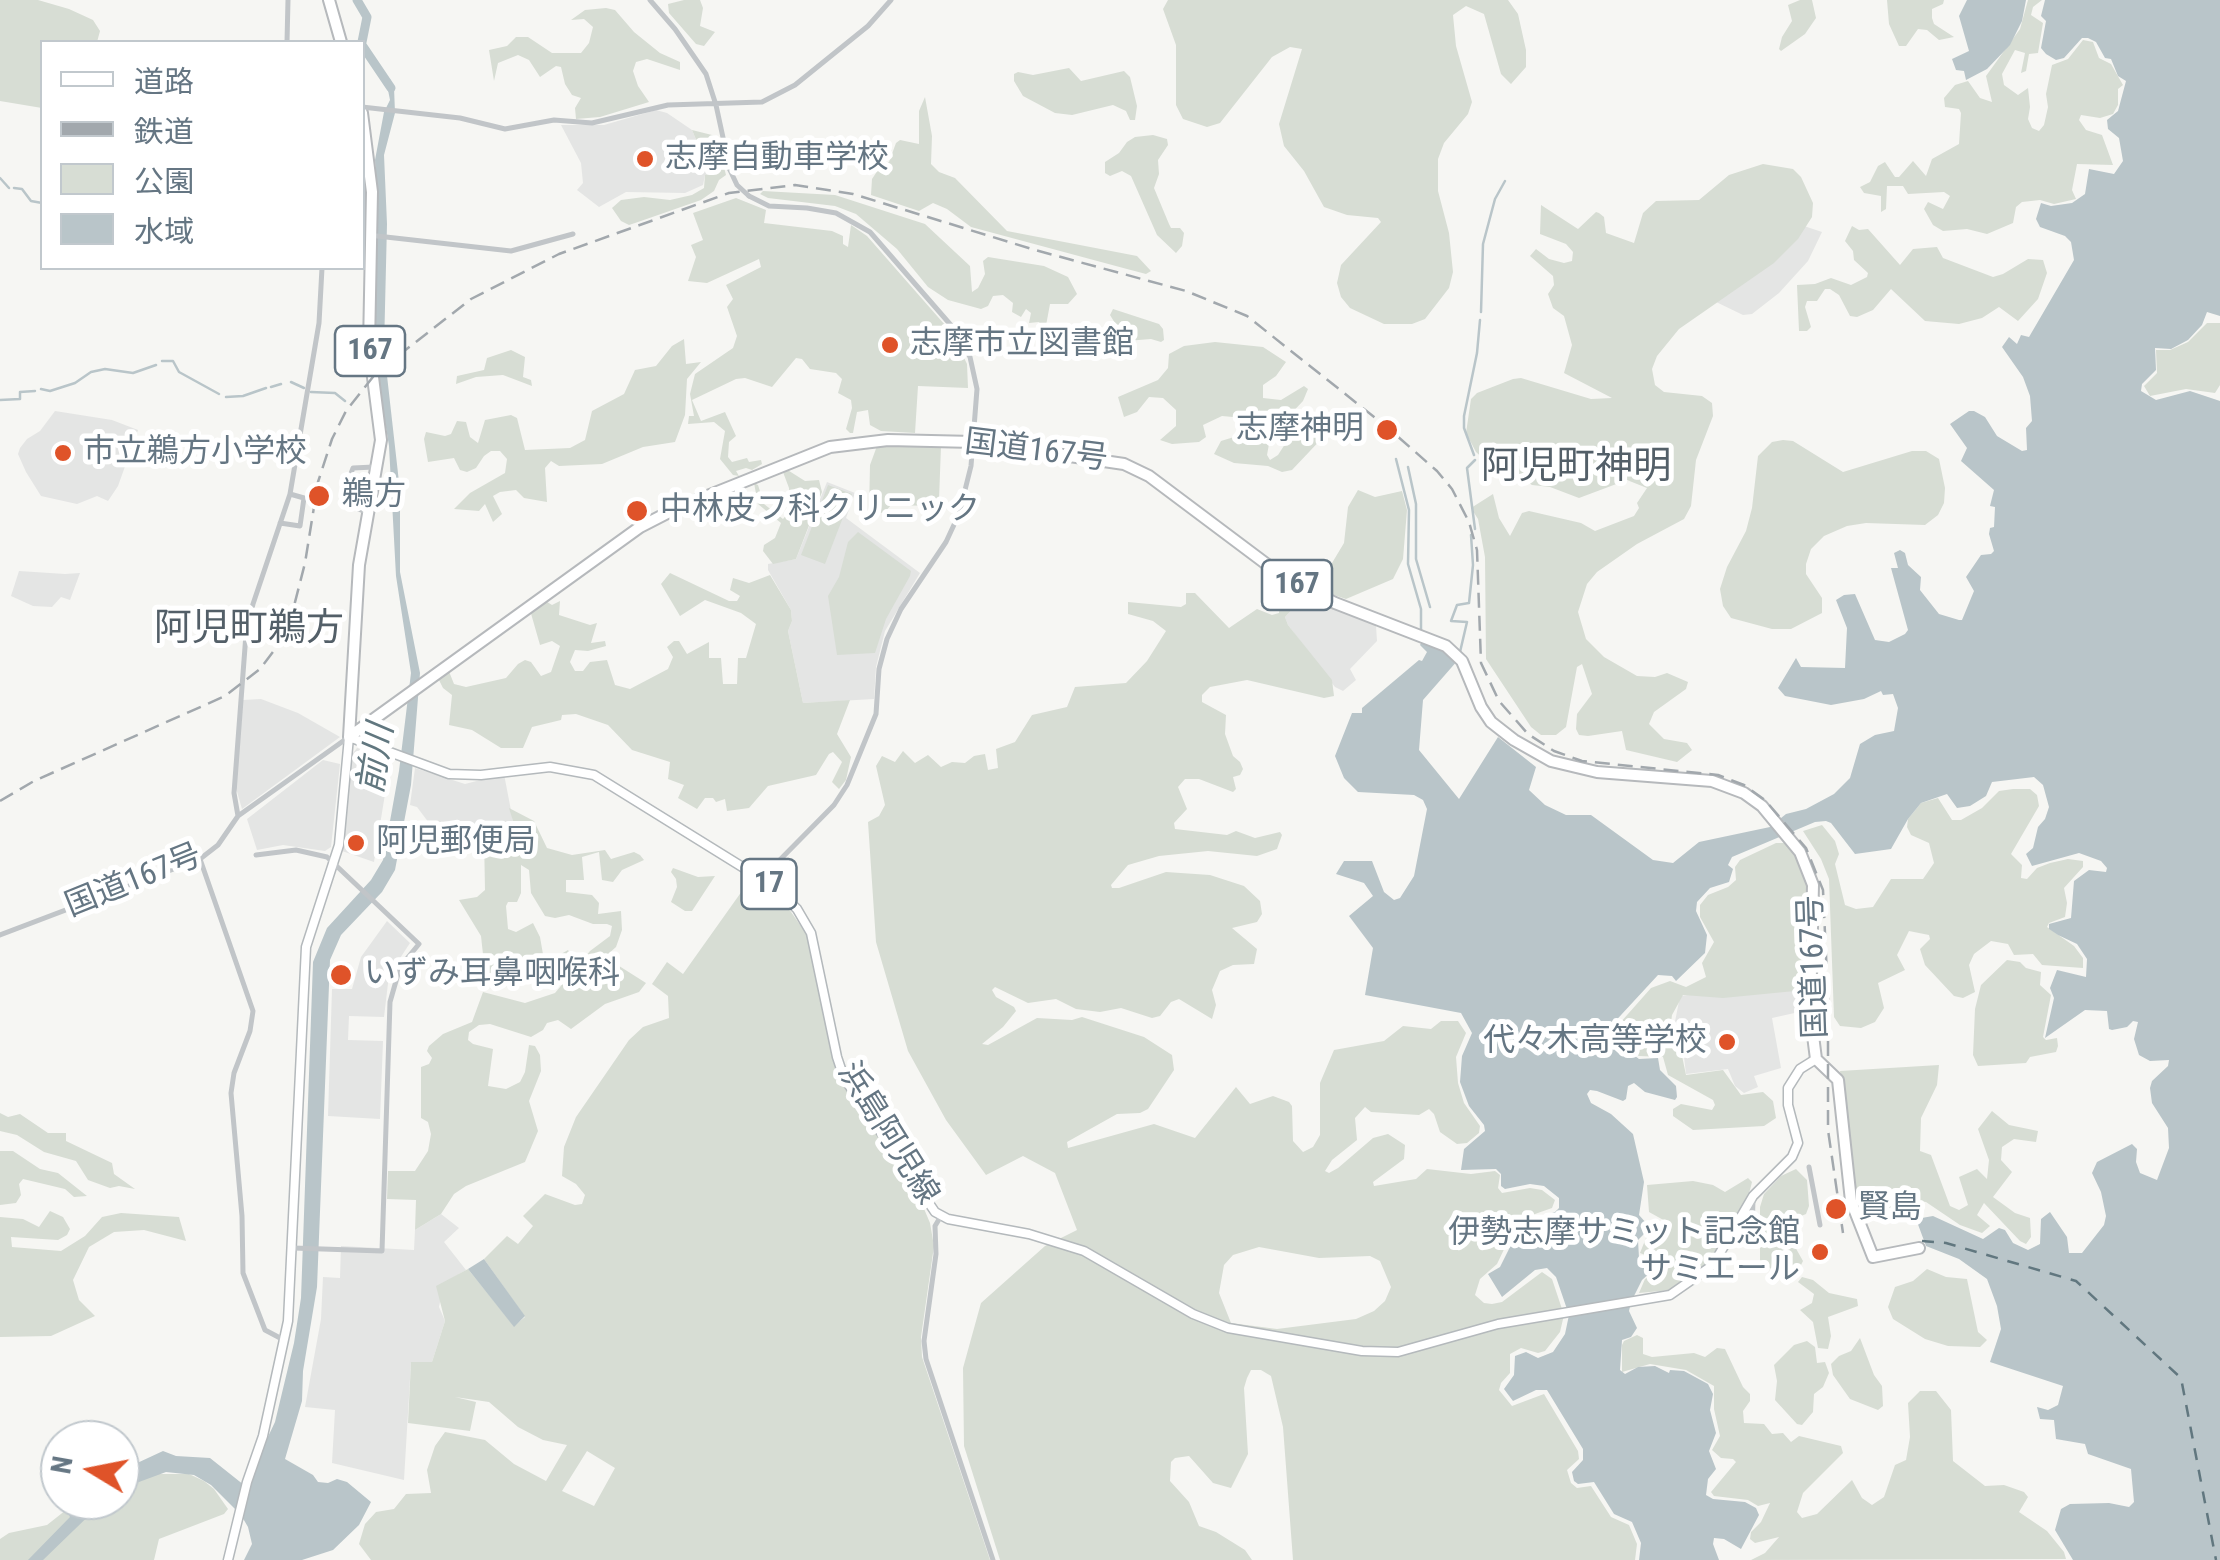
<!DOCTYPE html>
<meta charset="utf-8">
<style>
body{margin:0}
#map{position:relative;width:2220px;height:1560px;overflow:hidden;background:#f6f6f3;font-family:"Roboto Condensed","Noto Sans JP",sans-serif}
canvas{display:block}
.legend{position:absolute;left:40px;top:40px;width:325px;height:230px;box-sizing:border-box;background:#fff;border:2px solid #c1c8cd;margin:0;padding:12px 18px;list-style:none;font-size:30px;color:#657683}
.legend li{display:flex;align-items:center;gap:20px;height:50px}
.legend b{width:50px;border:2px solid #c1c8cd}
.north{position:absolute;left:40px;top:1420px;width:100px;height:100px;box-sizing:border-box;background:#fff;border:2px solid #c1c8cd;border-radius:50%;rotate:280deg;font-size:28px;font-weight:700;line-height:40px;text-align:center;color:#657683}
.north::after{content:'';display:block;margin:auto;width:35px;height:45px;background:#df5329;clip-path:polygon(50% 0,100% 100%,50% 72%,0 100%)}
</style>
<div id="map">
<canvas width="2220" height="1560"></canvas>
<ul class="legend">
<li><b style="height:12px;background:#fff"></b>道路</li>
<li><b style="height:12px;background:#a2a8ad"></b>鉄道</li>
<li><b style="height:28px;background:#d7ddd4"></b>公園</li>
<li><b style="height:28px;background:#b9c5c9"></b>水域</li>
</ul>
<div class="north">N</div>
</div>
<script>
const ctx = document.querySelector('canvas').getContext('2d');
ctx.lineJoin = 'round';
function fillPath(path, color) {
  ctx.fillStyle = color;
  ctx.fill(path, 'evenodd');
}
function poly(rows) {
  const path = new Path2D();
  for (const r of rows) {
    path.moveTo(r[0], r[1]);
    for (let i = 2; i < r.length; i += 2) path.lineTo(r[i], r[i + 1]);
  }
  return path;
}
function stroke(path, color, width, dash) {
  ctx.strokeStyle = color;
  ctx.lineWidth = width;
  ctx.lineCap = dash ? 'butt' : 'round';
  ctx.setLineDash(dash || []);
  ctx.stroke(path);
}
function label(font, color, halo, rows, align = 'center') {
  ctx.font = font + ' "Roboto Condensed","Noto Sans JP",sans-serif';
  ctx.lineWidth = 10;
  ctx.setLineDash([]);
  ctx.textBaseline = 'middle';
  ctx.strokeStyle = halo;
  ctx.fillStyle = color;
  for (const [text, x, y, turn = 0] of rows) {
    ctx.save();
    ctx.translate(x, y);
    ctx.rotate((+turn || 0) * Math.PI / 180);
    ctx.textAlign = isNaN(turn) ? turn : align;
    if (halo) ctx.strokeText(text, 0, 0);
    ctx.fillText(text, 0, 0);
    ctx.restore();
  }
}
const built = poly([
 [656,110,667,113,692,130,701,151,713,162,712,173,705,175,703,185,685,193,626,192,599,207,577,190,583,183,581,163,561,125,604,125],
 [1774,216,1822,232,1808,261,1779,293,1752,314,1743,315,1712,300],
 [55,411,112,420,138,430,118,486,108,501,97,496,77,504,41,496,26,472,18,454,20,448,27,439,40,431],
 [827,482,855,493,846,518,920,573,885,631,876,667,874,699,803,703,788,631,792,621,791,610,768,570,768,564,796,559],
 [19,571,65,574,80,573,70,600,61,597,52,607,33,606,11,596],
 [1308,593,1372,619,1376,626,1377,641,1350,669,1356,680,1343,691,1335,687,1288,625,1285,617],
 [261,699,298,713,340,737,242,809,236,788,243,700],
 [357,748,391,757,374,862,342,851,353,753],
 [323,760,340,764,331,847,325,851,283,845,257,850,247,819],
 [415,768,465,784,504,774,513,821,509,847,484,837,449,835,432,827,417,807,410,805],
 [387,921,410,943,389,975,384,1017,349,1016,348,1040,383,1041,380,1119,328,1116,332,989,352,989,361,957],
 [1804,981,1808,1010,1772,1018,1781,1068,1754,1076,1758,1087,1744,1093,1735,1086,1728,1069,1686,1074,1683,1048,1672,1037,1680,996],
 [441,1214,459,1228,444,1242,466,1270,444,1283,439,1307,445,1321,432,1362,411,1362,404,1480,332,1463,335,1410,305,1407,321,1319,323,1277,340,1278,341,1246,414,1250,415,1230]
]);
const green = poly([
 [0,0,38,0,69,9,93,20,100,31,97,42,42,42,42,108,0,101],
 [684,0,700,0,703,8,700,26,715,32,704,46,696,44,669,13,668,4],
 [1168,0,1508,0,1518,14,1526,50,1526,67,1511,84,1501,74,1484,14,1466,6,1453,15,1456,46,1472,102,1468,114,1444,143,1438,159,1438,191,1449,233,1453,272,1449,288,1425,319,1412,324,1384,324,1350,308,1341,297,1337,283,1341,265,1381,222,1378,218,1347,215,1324,207,1304,171,1284,146,1279,124,1302,49,1290,47,1272,57,1220,123,1207,127,1183,119,1176,105,1176,45,1163,9],
 [1800,0,1812,0,1816,18,1805,34,1781,51,1779,49,1782,37,1792,21,1788,5],
 [1887,0,1944,0,1943,4,1932,9,1932,18,1934,24,1954,37,1939,40,1927,30,1918,29,1906,46,1899,46,1889,24],
 [2028,0,2042,0,2033,7,2031,15,2043,23,2038,53,2029,54,2026,71,2021,73,2025,53,2015,50,2002,74,2004,85,2018,95,2028,88,2030,107,2028,119,2032,128,2039,131,2044,125,2048,107,2046,94,2052,65,2068,59,2083,40,2093,42,2099,58,2111,64,2123,85,2118,89,2118,105,2113,114,2100,118,2081,115,2079,120,2086,130,2102,135,2113,165,2077,164,2072,190,2076,199,2054,204,2040,200,2022,202,2016,207,2013,223,1987,234,1967,229,1943,231,1933,225,1924,209,1928,202,1943,209,1950,196,1944,192,1908,194,1903,186,1887,186,1886,209,1881,212,1881,196,1864,193,1860,187,1870,182,1878,166,1885,162,1895,177,1899,177,1913,161,1926,176,1932,159,1959,144,1961,113,1959,109,1945,107,1944,98,1955,85,1968,81,1980,98,1992,102,1986,76,2020,29],
 [606,8,615,10,634,32,660,53,680,62,680,70,647,59,636,62,633,71,638,86,649,102,600,117,576,119,575,108,581,98,572,95,565,84,561,67,556,66,540,77,529,60,518,55,498,63,494,81,489,50,507,46,516,37,528,37,552,53,581,53,589,43,593,27,584,19,571,20,585,10],
 [1069,68,1081,81,1124,71,1130,77,1137,106,1135,120,1130,120,1126,111,1113,105,1072,115,1055,113,1023,96,1014,81,1014,74,1018,72,1033,75],
 [925,97,932,136,931,164,939,172,955,178,1007,231,1137,256,1151,271,1146,274,1127,269,971,227,947,209,933,203,919,211,871,195,872,179,880,167,889,162,896,143,900,140,919,144,919,111],
 [692,130,716,136,726,175,719,180,714,191,701,200,638,222,629,225,621,221,612,208,621,200,644,197,670,200,692,195,704,188,705,175,712,173,713,163,701,151],
 [1153,135,1167,139,1168,145,1158,160,1159,174,1154,188,1169,224,1171,228,1180,228,1184,233,1182,246,1176,253,1157,235,1131,176,1122,171,1110,176,1105,173,1105,162,1119,153,1127,142,1135,137],
 [1763,164,1793,169,1801,177,1813,203,1812,217,1798,239,1774,263,1679,329,1657,356,1652,369,1655,385,1664,392,1702,396,1712,403,1713,416,1696,460,1691,506,1684,519,1637,544,1597,572,1587,584,1578,612,1586,639,1604,657,1637,676,1655,677,1667,673,1688,682,1686,689,1654,712,1649,724,1664,739,1687,743,1692,750,1677,762,1626,750,1622,731,1588,736,1579,735,1576,729,1577,714,1592,694,1582,664,1577,667,1566,727,1556,735,1541,735,1531,727,1486,659,1485,557,1478,519,1471,508,1493,494,1499,518,1510,536,1522,513,1529,511,1581,523,1595,531,1634,516,1639,508,1637,503,1647,488,1627,480,1579,498,1550,487,1532,485,1504,465,1487,462,1476,452,1466,433,1471,399,1477,393,1513,379,1521,378,1591,399,1612,398,1564,373,1572,345,1564,316,1553,308,1548,294,1554,285,1553,276,1530,256,1536,249,1549,259,1564,263,1572,261,1573,252,1566,244,1540,234,1541,205,1578,229,1596,212,1599,213,1604,217,1606,233,1634,243,1643,213,1656,201,1699,200,1729,175],
 [763,191,835,195,925,224,970,266,972,292,978,288,985,274,983,261,988,257,1044,266,1068,277,1077,294,1068,304,1050,304,1045,331,1039,322,1029,323,1031,313,1026,309,1021,317,1012,312,1013,303,1003,295,993,296,988,306,981,309,948,300,928,287,897,249,856,214,835,206,768,198,760,194],
 [736,198,766,210,764,223,832,231,843,236,843,244,848,247,851,225,867,236,952,333,967,364,968,388,918,386,915,433,881,431,870,425,868,410,857,412,853,433,850,433,846,429,852,408,851,400,838,393,842,379,836,373,810,369,802,359,796,358,772,387,745,378,736,379,692,400,701,421,725,412,736,436,729,442,728,457,732,462,747,458,749,462,761,460,762,464,752,470,746,468,736,471,739,476,733,475,720,459,725,431,714,422,688,424,689,416,694,416,690,394,695,374,733,348,737,336,727,307,733,299,726,285,761,267,759,259,707,283,688,281,696,257,691,245,703,240,693,213],
 [1852,226,1859,230,1868,229,1900,265,1913,249,1937,247,1943,258,1993,277,2003,274,2028,259,2043,260,2047,273,2038,299,2018,321,1999,307,1982,318,1959,324,1925,321,1891,289,1873,310,1857,317,1850,316,1839,295,1830,289,1825,289,1817,301,1807,301,1805,307,1811,327,1807,331,1799,331,1797,285,1815,284,1831,278,1851,285,1867,277,1868,273,1854,260,1853,251,1845,241],
 [1113,309,1159,324,1163,329,1164,340,1161,342,1151,339,1126,341,1110,315],
 [2207,323,2220,323,2220,385,2215,393,2186,389,2150,396,2144,386,2157,373,2156,350,2170,350,2188,342],
 [684,339,686,364,701,362,687,379,685,415,675,442,643,447,602,464,559,466,551,461,545,468,547,502,524,498,516,490,500,492,493,496,502,514,493,522,485,504,479,511,454,509,470,493,505,473,507,459,500,451,491,451,484,456,476,468,467,472,460,470,454,458,428,462,424,439,426,432,445,436,451,434,457,421,466,422,470,437,478,443,485,420,511,415,517,418,525,450,570,448,585,440,592,411,624,394,635,370,656,366,672,346],
 [1215,342,1263,347,1286,362,1276,376,1263,385,1263,398,1281,400,1304,386,1308,389,1303,401,1285,420,1269,444,1267,455,1270,460,1278,455,1289,438,1304,424,1317,419,1327,433,1292,470,1282,472,1268,466,1234,463,1214,454,1221,441,1270,426,1266,420,1222,416,1203,425,1206,437,1199,442,1172,444,1160,440,1176,426,1176,410,1163,398,1149,397,1137,412,1124,417,1118,397,1158,380,1168,368,1169,354,1184,346],
 [511,350,525,357,523,377,531,380,532,386,503,375,476,377,456,384,457,376,484,370,487,358],
 [1783,440,1793,441,1843,472,1912,451,1926,451,1939,459,1945,488,1944,503,1938,515,1925,525,1866,523,1847,526,1824,536,1811,549,1806,564,1806,574,1822,598,1822,613,1791,629,1772,629,1731,618,1723,606,1720,589,1727,567,1746,531,1752,508,1758,456,1772,442],
 [884,444,941,446,939,500,934,506,891,505,884,513,869,512,870,465,877,446],
 [786,469,805,481,819,480,822,492,796,559,773,564,763,551,764,545,775,538,781,523,758,504,754,483,758,485,764,504,783,519,791,510,789,488,783,472],
 [828,485,852,494,825,564,801,555],
 [1358,490,1375,497,1402,491,1407,510,1403,559,1393,579,1346,599,1313,588,1285,617,1288,625,1332,680,1334,696,1324,698,1247,680,1210,687,1202,695,1202,702,1226,715,1225,734,1233,756,1240,762,1243,769,1240,775,1233,777,1236,789,1233,792,1199,779,1185,779,1178,787,1187,809,1174,823,1175,829,1227,835,1236,831,1255,838,1280,832,1282,835,1277,849,1257,856,1208,851,1159,856,1128,865,1111,885,1112,888,1119,888,1166,872,1210,875,1244,886,1260,901,1262,914,1257,922,1232,928,1257,949,1254,964,1233,965,1220,971,1212,990,1216,1005,1212,1019,1179,999,1171,1002,1160,1016,1152,1018,1121,1008,1100,1012,1076,1009,1056,999,1028,1003,995,987,992,990,996,997,1014,1007,1016,1011,1003,1027,982,1044,988,1045,1037,1018,1072,1020,1082,1017,1144,1037,1172,1055,1174,1070,1148,1109,1140,1113,1117,1114,1067,1142,1068,1148,1154,1124,1195,1138,1236,1087,1250,1104,1273,1096,1289,1102,1292,1106,1293,1141,1303,1152,1313,1147,1320,1135,1320,1083,1334,1050,1384,1041,1403,1026,1431,1029,1441,1021,1458,1021,1466,1033,1456,1057,1458,1083,1464,1103,1480,1126,1479,1133,1467,1143,1457,1144,1440,1132,1434,1114,1429,1109,1419,1115,1371,1112,1365,1107,1355,1118,1357,1140,1332,1160,1325,1171,1329,1173,1338,1168,1373,1138,1388,1134,1405,1145,1404,1159,1373,1182,1374,1186,1416,1179,1427,1169,1471,1174,1495,1171,1500,1175,1498,1188,1502,1193,1530,1188,1542,1190,1555,1200,1552,1208,1518,1220,1497,1264,1480,1279,1475,1295,1484,1303,1492,1304,1502,1302,1542,1272,1552,1279,1564,1315,1560,1332,1545,1351,1538,1353,1521,1348,1510,1354,1510,1373,1501,1383,1499,1390,1512,1406,1544,1394,1578,1451,1579,1459,1567,1470,1571,1483,1577,1488,1591,1486,1611,1517,1629,1525,1637,1544,1635,1560,1293,1560,1283,1427,1271,1376,1261,1370,1251,1370,1247,1378,1244,1388,1248,1454,1231,1488,1213,1483,1189,1456,1175,1458,1171,1462,1170,1481,1189,1502,1199,1526,1216,1532,1245,1550,1252,1560,1000,1560,964,1446,963,1368,981,1303,1045,1246,1077,1230,1055,1173,1023,1156,986,1175,946,1120,908,1051,876,942,868,822,879,816,885,805,876,766,882,756,895,762,903,751,915,763,928,755,941,767,952,762,965,763,974,756,985,754,988,770,998,768,996,749,1015,742,1032,715,1067,707,1075,687,1126,683,1147,661,1166,631,1153,621,1128,614,1128,602,1181,607,1186,604,1186,593,1195,593,1229,628,1257,609,1272,615,1279,613,1279,596,1291,575,1332,563,1344,543,1348,507],
 [1259,1247,1319,1258,1370,1256,1380,1261,1391,1287,1385,1301,1374,1311,1356,1319,1277,1329,1231,1323,1219,1293,1224,1265,1233,1255],
 [858,532,911,571,910,576,886,619,875,653,837,655,828,596,839,577,848,542],
 [670,573,729,601,737,601,740,596,730,590,733,578,749,583,770,575,791,610,792,621,788,631,803,703,850,700,837,734,851,757,846,780,839,789,832,782,842,762,833,752,829,754,816,775,768,786,749,808,727,811,725,799,716,802,713,798,705,798,697,809,678,798,684,785,668,779,670,762,632,750,608,725,576,714,562,715,561,720,532,727,523,748,501,748,472,730,449,725,452,695,443,688,437,676,448,669,454,684,466,687,506,678,518,664,525,660,531,662,541,676,551,672,560,646,552,641,540,645,530,610,544,600,552,605,560,601,559,615,590,625,597,623,591,643,605,641,606,646,588,651,575,650,570,662,575,671,583,671,590,662,607,660,615,685,630,689,668,669,673,657,667,647,674,641,679,641,687,654,709,642,709,658,721,658,723,684,737,684,738,658,746,658,756,624,741,613,705,600,680,616,661,584],
 [2013,789,2030,789,2037,795,2039,806,2011,854,2022,865,2021,878,2027,879,2037,868,2050,863,2068,859,2083,861,2083,867,2064,888,2067,903,2065,917,2049,923,2047,927,2074,946,2083,958,2083,968,2042,965,2033,954,2014,955,2008,944,1991,941,1974,954,1969,965,1975,992,1963,998,1954,996,1925,965,1920,949,1930,939,1929,935,1909,931,1897,955,1905,970,1878,983,1884,1008,1875,1022,1861,1028,1840,1026,1834,1017,1829,879,1821,859,1803,831,1822,825,1835,841,1839,854,1835,864,1845,905,1856,909,1873,907,1891,879,1923,879,1934,863,1929,843,1911,835,1907,827,1908,819,1921,803,1938,798,1952,820,1961,820,1982,808,1999,791],
 [509,808,534,821,547,848,572,855,605,850,611,859,634,852,640,855,644,860,622,870,613,882,602,880,599,852,582,857,584,880,566,880,566,892,592,895,599,903,598,914,621,911,622,930,616,947,588,972,595,982,616,964,646,983,639,992,605,1004,571,1029,558,1020,547,1023,543,1030,531,1037,490,1024,479,1025,469,1032,468,1040,473,1044,493,1049,488,1086,506,1089,520,1082,525,1072,529,1045,535,1046,540,1055,541,1071,529,1101,538,1131,525,1162,466,1186,454,1194,441,1214,415,1230,416,1200,387,1199,388,1171,415,1171,428,1151,431,1134,428,1122,421,1118,421,1067,429,1064,432,1058,427,1051,429,1046,443,1034,472,1022,483,992,525,1003,555,993,590,951,610,936,612,926,607,924,593,924,569,915,555,918,545,916,531,893,529,870,521,865,521,893,517,902,508,902,506,906,508,929,516,932,533,923,540,937,544,960,549,961,568,950,571,955,550,970,521,981,502,985,486,982,481,936,459,900,477,897,485,890,484,837,494,844,510,846,513,821],
 [1776,843,1785,843,1795,854,1807,877,1804,965,1795,991,1723,998,1683,995,1672,1015,1669,1037,1681,1051,1686,1075,1723,1070,1741,1095,1763,1092,1773,1101,1776,1118,1764,1126,1693,1130,1673,1116,1673,1109,1681,1104,1712,1110,1715,1105,1713,1100,1668,1075,1663,1057,1639,1056,1616,1041,1612,1032,1651,988,1670,981,1686,987,1706,977,1702,963,1714,942,1700,917,1700,905,1708,895,1728,887,1736,880,1735,867,1740,860],
 [673,868,698,877,715,876,692,911,685,911,671,902,677,887,676,879,671,872],
 [748,876,784,902,810,939,831,1051,842,1079,922,1204,930,1223,934,1246,921,1337,922,1357,990,1560,371,1560,359,1544,365,1524,376,1512,394,1509,406,1494,431,1493,427,1470,435,1446,445,1432,485,1440,514,1464,546,1481,567,1445,543,1440,518,1427,489,1402,455,1397,476,1402,470,1431,408,1423,411,1362,432,1362,445,1321,436,1286,468,1269,514,1326,525,1317,484,1259,507,1236,518,1244,533,1226,523,1216,545,1194,575,1205,582,1204,585,1195,576,1184,562,1176,564,1147,576,1117,629,1040,643,1027,669,1018,668,996,652,984,667,962,683,974,742,891],
 [587,1451,615,1468,594,1506,562,1491],
 [2007,960,2020,962,2026,968,2041,972,2040,985,2051,995,2043,1037,2046,1040,2057,1038,2058,1046,2056,1052,2030,1057,2026,1063,1978,1066,1973,1055,1975,1009,1981,985],
 [1939,1065,1937,1085,1921,1118,1920,1151,1931,1155,1950,1206,1959,1210,1968,1205,1959,1177,1977,1169,1987,1179,1989,1160,1978,1129,1992,1111,2009,1125,2038,1131,2036,1142,2014,1139,2002,1147,2001,1160,2012,1172,1993,1197,2015,1213,2030,1218,2031,1237,2026,1244,2020,1241,1984,1203,1977,1215,1990,1226,1982,1233,1960,1225,1926,1202,1913,1200,1907,1208,1894,1213,1886,1206,1856,1193,1840,1071],
 [0,1113,8,1117,20,1114,48,1133,66,1133,66,1141,112,1163,114,1174,135,1189,119,1186,110,1188,88,1180,76,1161,44,1152,17,1135,0,1131],
 [0,1151,13,1151,40,1169,58,1173,87,1196,74,1197,65,1189,23,1179,19,1184,21,1195,16,1203,0,1205],
 [1796,1169,1807,1180,1809,1206,1806,1214,1789,1221,1790,1238,1803,1261,1794,1279,1787,1280,1760,1261,1760,1207,1764,1194,1781,1176],
 [1748,1178,1752,1182,1750,1190,1724,1245,1711,1264,1671,1290,1639,1293,1645,1279,1669,1268,1666,1263,1640,1253,1646,1238,1668,1227,1667,1222,1649,1212,1647,1185,1693,1181,1713,1185,1725,1192],
 [50,1211,63,1217,70,1229,67,1235,58,1240,11,1237,12,1247,61,1251,85,1236,102,1217,121,1213,179,1217,186,1241,144,1230,114,1232,89,1247,73,1280,79,1300,95,1316,51,1336,0,1337,0,1217,23,1219,39,1227],
 [1927,1269,1946,1277,1967,1279,1978,1332,1987,1340,1980,1347,1948,1346,1925,1339,1893,1319,1888,1307,1895,1287,1913,1281],
 [1802,1277,1813,1280,1829,1293,1857,1299,1858,1306,1828,1317,1831,1336,1828,1349,1818,1348,1813,1322,1800,1310,1812,1303,1814,1294,1798,1282],
 [1637,1335,1643,1338,1643,1354,1652,1357,1694,1353,1705,1357,1717,1348,1725,1349,1743,1387,1750,1394,1750,1401,1743,1411,1744,1423,1764,1424,1772,1434,1783,1433,1791,1442,1799,1436,1841,1446,1843,1453,1803,1493,1797,1512,1802,1518,1817,1514,1852,1480,1862,1498,1872,1505,1884,1497,1895,1465,1906,1460,1910,1437,1908,1403,1920,1391,1936,1391,1951,1410,1953,1461,1985,1486,2004,1485,2024,1492,2028,1497,2019,1512,2047,1531,2064,1552,2066,1559,1751,1560,1765,1553,1779,1537,1755,1543,1750,1539,1751,1532,1761,1522,1770,1503,1758,1506,1748,1500,1714,1496,1711,1492,1736,1462,1733,1459,1721,1458,1712,1450,1720,1436,1714,1409,1714,1386,1686,1370,1650,1364,1622,1372,1622,1345,1624,1341],
 [1860,1338,1874,1375,1882,1386,1883,1406,1878,1410,1850,1399,1833,1375,1831,1364,1839,1356,1851,1351],
 [1807,1341,1815,1347,1817,1363,1825,1362,1829,1373,1823,1387,1814,1394,1813,1412,1802,1425,1797,1424,1775,1400,1777,1381,1774,1365,1794,1345],
 [158,1474,189,1474,204,1481,214,1489,228,1509,224,1514,159,1539,154,1560,0,1560,0,1539,9,1533,47,1525,66,1510,96,1508,105,1500,120,1500,120,1488,134,1480]
]);
const water = poly([
 [1967,0,2026,0,2022,21,2010,45,1987,69,1966,80,1964,71,1956,70,1952,59,1969,51,1959,16],
 [2045,0,2220,0,2220,316,2207,312,2202,325,2188,340,2171,349,2155,348,2156,370,2142,384,2141,391,2156,400,2190,391,2220,401,2220,1560,2073,1560,2055,1530,2061,1509,2070,1504,2109,1503,2129,1507,2134,1502,2131,1469,2088,1454,2085,1444,2056,1439,2054,1420,2040,1419,2037,1407,2048,1410,2058,1405,2063,1386,1990,1362,2001,1329,1997,1306,1987,1279,1959,1259,1926,1246,1916,1219,1933,1216,1983,1239,1999,1228,2005,1230,2013,1243,2028,1250,2040,1244,2041,1219,2050,1212,2067,1237,2069,1253,2082,1253,2104,1225,2106,1216,2101,1192,2092,1173,2097,1162,2132,1144,2137,1149,2136,1162,2140,1173,2157,1180,2169,1148,2168,1128,2152,1103,2150,1088,2152,1081,2168,1066,2169,1060,2150,1061,2139,1055,2134,1039,2138,1022,2133,1021,2127,1027,2112,1030,2109,1029,2107,1011,2085,1010,2045,1038,2054,998,2050,988,2057,970,2086,977,2087,959,2077,944,2058,935,2049,929,2049,924,2071,918,2074,881,2089,870,2106,872,2107,868,2101,861,2079,853,2032,866,2026,854,2033,848,2038,827,2045,819,2049,807,2043,785,2034,777,1992,782,1986,796,1970,806,1957,808,1947,794,1921,803,1908,819,1891,849,1855,854,1831,823,1826,821,1815,822,1732,857,1728,865,1733,869,1729,882,1710,888,1697,902,1696,911,1707,935,1705,953,1676,981,1672,976,1658,975,1609,1028,1609,1036,1639,1059,1658,1058,1660,1070,1676,1086,1677,1097,1675,1100,1645,1092,1634,1083,1628,1086,1626,1099,1623,1101,1597,1091,1590,1090,1587,1094,1591,1103,1611,1114,1633,1134,1644,1182,1639,1215,1647,1224,1646,1232,1638,1240,1639,1258,1667,1266,1652,1271,1642,1280,1631,1302,1629,1311,1637,1328,1631,1337,1622,1340,1620,1370,1625,1374,1638,1367,1655,1366,1669,1373,1670,1370,1684,1371,1708,1384,1713,1394,1710,1410,1716,1433,1709,1451,1716,1469,1708,1479,1706,1495,1713,1499,1745,1502,1756,1508,1759,1515,1741,1549,1724,1539,1714,1538,1713,1544,1719,1560,1639,1560,1641,1543,1632,1522,1614,1514,1594,1482,1578,1484,1574,1481,1572,1472,1583,1460,1583,1449,1547,1390,1536,1390,1513,1401,1504,1389,1514,1375,1515,1356,1526,1352,1538,1358,1553,1352,1565,1334,1569,1315,1556,1277,1547,1268,1535,1270,1502,1297,1488,1274,1500,1267,1522,1223,1555,1212,1559,1208,1559,1198,1544,1186,1530,1184,1505,1189,1501,1186,1501,1174,1496,1169,1461,1170,1464,1149,1485,1131,1484,1125,1469,1106,1460,1082,1462,1056,1472,1033,1461,1013,1365,995,1373,948,1349,916,1373,896,1364,883,1336,874,1344,861,1372,861,1384,892,1394,900,1400,898,1414,876,1427,809,1423,800,1414,795,1358,792,1344,778,1335,756,1352,713,1362,713,1362,708,1419,660,1422,661,1427,652,1420,645,1422,641,1442,646,1458,660,1423,700,1419,750,1459,799,1498,737,1536,767,1529,790,1545,805,1566,815,1591,815,1653,860,1673,863,1699,842,1770,827,1786,814,1806,809,1834,794,1850,778,1860,744,1875,735,1894,731,1898,708,1893,694,1883,695,1881,691,1864,699,1831,705,1785,696,1778,688,1796,658,1801,667,1845,668,1847,628,1836,600,1844,595,1855,594,1875,640,1889,642,1905,634,1908,630,1891,568,1898,568,1894,553,1900,550,1905,553,1908,565,1921,577,1920,590,1939,614,1959,620,1962,620,1974,591,1966,577,1981,555,1991,554,1994,551,1989,534,1990,528,1994,527,1995,507,1990,506,1994,490,1961,461,1967,448,1950,424,1969,411,1974,411,1985,417,1997,436,2022,451,2027,450,2026,428,2032,421,2030,396,2023,377,2002,347,2009,337,2017,344,2021,335,2029,337,2074,260,2071,242,2065,236,2040,227,2036,219,2041,203,2051,206,2072,203,2085,194,2089,169,2114,174,2123,161,2119,138,2108,129,2107,120,2118,111,2126,81,2118,76,2111,59,2105,58,2096,42,2088,38,2082,38,2064,58,2056,60,2046,54,2041,48,2046,21,2041,16],
 [390,79,394,87,395,113,384,155,387,224,384,349,400,491,400,572,420,673,411,785,395,870,382,892,341,935,330,960,317,1287,303,1371,302,1401,285,1459,313,1475,318,1482,328,1483,337,1479,347,1482,371,1502,359,1525,333,1550,302,1560,244,1560,252,1544,248,1527,241,1515,211,1485,194,1475,166,1472,120,1489,120,1471,163,1451,176,1456,210,1458,249,1489,256,1462,275,1422,294,1343,301,1298,313,962,327,928,371,880,383,860,399,771,411,673,396,576,389,446,378,378,373,321,378,208,375,160,384,112,390,100,386,80],
 [484,1259,525,1316,514,1327,468,1269],
 [105,1500,43,1560,28,1560,70,1517,68,1512,76,1501]
]);
const stream = poly([
 [0,178,9,188],
 [14,188,22,189,31,201,42,203],
 [1481,312,1483,244,1495,199,1505,181],
 [162,361,173,361,179,372,219,394],
 [291,382,304,388],
 [271,387,281,384],
 [41,389,50,391,75,383,91,372,105,369,133,373,156,365],
 [311,392,335,393,345,401],
 [226,397,243,396,266,388],
 [0,400,20,399,20,392,35,391],
 [1474,455,1464,428,1464,416,1477,353,1480,320],
 [1396,459,1409,510,1408,564,1421,609,1421,630],
 [1408,467,1416,504,1416,559,1430,607],
 [1475,529,1467,468,1475,460],
 [1460,652,1467,622,1451,621,1457,605,1469,603,1473,565,1471,535]
]);
const river = poly([
 [357,0,367,17,362,42],
 [362,45,391,88]
]);
const ferry = poly([
 [1922,1241,1946,1243,2076,1281,2181,1378,2216,1560]
]);
const minor = poly([
 [650,0,675,29,706,74,716,105,730,170],
 [287,42,288,0],
 [362,107,460,118,505,129,554,120,592,123,668,105,762,102,795,85,868,26,891,0],
 [749,196,769,206,807,208,836,213,870,232,956,331,970,357,977,389,971,466,959,514,946,542,901,609,887,639,879,669,876,714,847,785,834,805,761,879],
 [377,236,511,251,573,234],
 [366,512,343,503,346,487,353,468,374,467],
 [280,523,300,526,304,498,290,494],
 [238,816,234,793,246,634,253,604,290,494,319,323,322,268],
 [256,855,296,850,327,857,419,944,400,967,390,1002,382,1251,293,1248],
 [200,859,253,1011,250,1031,234,1073,231,1093,242,1216,243,1273,265,1330,282,1339],
 [0,935,200,859,218,845,238,816,346,739],
 [1809,1167,1820,1225],
 [941,1216,935,1226,936,1254,924,1341,926,1359,993,1560],
 [1752,1234,1753,1199]
]);
const major = poly([
 [228,1560,247,1482,263,1436,288,1321,306,947,339,845,349,737,449,774,481,775,550,767,594,775,773,886,797,909,811,933,837,1057,844,1078,935,1212,948,1219,1029,1234,1084,1251,1193,1314,1228,1328,1362,1351,1398,1352,1498,1324,1670,1295,1713,1265,1753,1196,1792,1157,1798,1143,1788,1105,1788,1088,1800,1069,1816,1059]
]);
const highway = poly([
 [329,0,341,42],
 [349,737,640,527,675,509,830,447,888,440,974,442,1124,464,1149,476,1285,578,1335,603,1446,646,1462,661,1481,707,1491,722,1514,740,1551,761,1597,772,1712,781,1744,793,1762,806,1800,852,1813,885,1810,1012,1816,1059,1838,1080,1851,1201,1873,1257,1919,1248],
 [349,737,359,565,381,440,369,346,372,192,362,113]
]);
const rail = poly([
 [0,801,34,781,225,696,260,669,279,644,292,614,305,563,318,482,332,439,346,411,376,373,471,299,559,254,729,193,795,185,853,194,1035,250,1186,291,1247,316,1388,428,1437,471,1452,489,1469,522,1477,550,1481,663,1499,701,1528,734,1554,751,1582,761,1718,775,1744,785,1765,800,1806,848,1823,890,1828,999,1828,1130,1843,1233]
]);
const minorBridge = poly([
 [730,170,737,185,749,196]
]);
const markers = [
 [645,159,10,"#df5329"],
 [890,345,10,"#df5329"],
 [1387,430,12,"#df5329"],
 [63,453,10,"#df5329"],
 [319,496,12,"#df5329"],
 [637,511,12,"#df5329"],
 [356,843,10,"#df5329"],
 [341,975,12,"#df5329"],
 [1727,1042,10,"#df5329"],
 [1836,1209,12,"#df5329"],
 [1820,1252,10,"#df5329"]
];
const shields = [
 [370,351,70],
 [1297,585,70],
 [769,884,55]
];
const shieldNames = [
 ["167",370,351],
 ["167",1297,585],
 ["17",769,884]
];
const poiNames = [
 ["志摩自動車学校",665,159],
 ["志摩市立図書館",910,345],
 ["志摩神明",1364,430,"right"],
 ["市立鵜方小学校",83,453],
 ["鵜方",342,496],
 ["中林皮フ科クリニック",660,511],
 ["阿児郵便局",376,843],
 ["いずみ耳鼻咽喉科",364,975],
 ["代々木高等学校",1707,1042,"right"],
 ["賢島",1858,1209],
 ["伊勢志摩サミット記念館",1800,1234,"right"],
 ["サミエール",1800,1271,"right"]
];
const streetNames = [
 ["国道167号",1036,452,7],
 ["国道167号",134,882,-22],
 ["国道167号",1815,967,-92],
 ["浜島阿児線",887,1134,58]
];
const waterNames = [
 ["前川",378,759,-81]
];
const quarterNames = [
 ["阿児町神明",1576,468],
 ["阿児町鵜方",249,630]
];
fillPath(built, '#e4e5e4');
fillPath(green, '#d7ddd4');
fillPath(water, '#b9c5c9');
stroke(stream, '#b9c5c9', 2.5);
stroke(river, '#b9c5c9', 9);
stroke(ferry, '#61777f', 2.5, [12, 10]);
stroke(major, '#b4b9bc', 11);
stroke(highway, '#b6b9bc', 14);
stroke(minor, '#c1c5c8', 5);
stroke(major, '#fff', 8);
stroke(highway, '#fff', 10);
stroke(rail, '#a2a8ad', 2.5, [15, 8]);
stroke(minorBridge, '#c1c5c8', 5);
for (const [x, y, r, color] of markers) {
  const dot = new Path2D();
  dot.arc(x, y, r, 0, 2 * Math.PI);
  ctx.fillStyle = color;
  ctx.fill(dot);
  stroke(dot, '#fff', 4);
}
for (const [x, y, w] of shields) {
  const box = new Path2D();
  box.roundRect(x - w / 2, y - 25, w, 50, 8);
  ctx.fillStyle = '#fff';
  ctx.fill(box);
  stroke(box, '#657683', 2.5);
}
label('bold 30px', '#657683', null, shieldNames);
label('32px', '#657683', '#fff', poiNames, 'left');
label('32px', '#657683', '#fff', streetNames);
label('italic 35px', '#61777f', '#fff', waterNames);
label('38px', '#535f68', '#fff', quarterNames);
</script>
